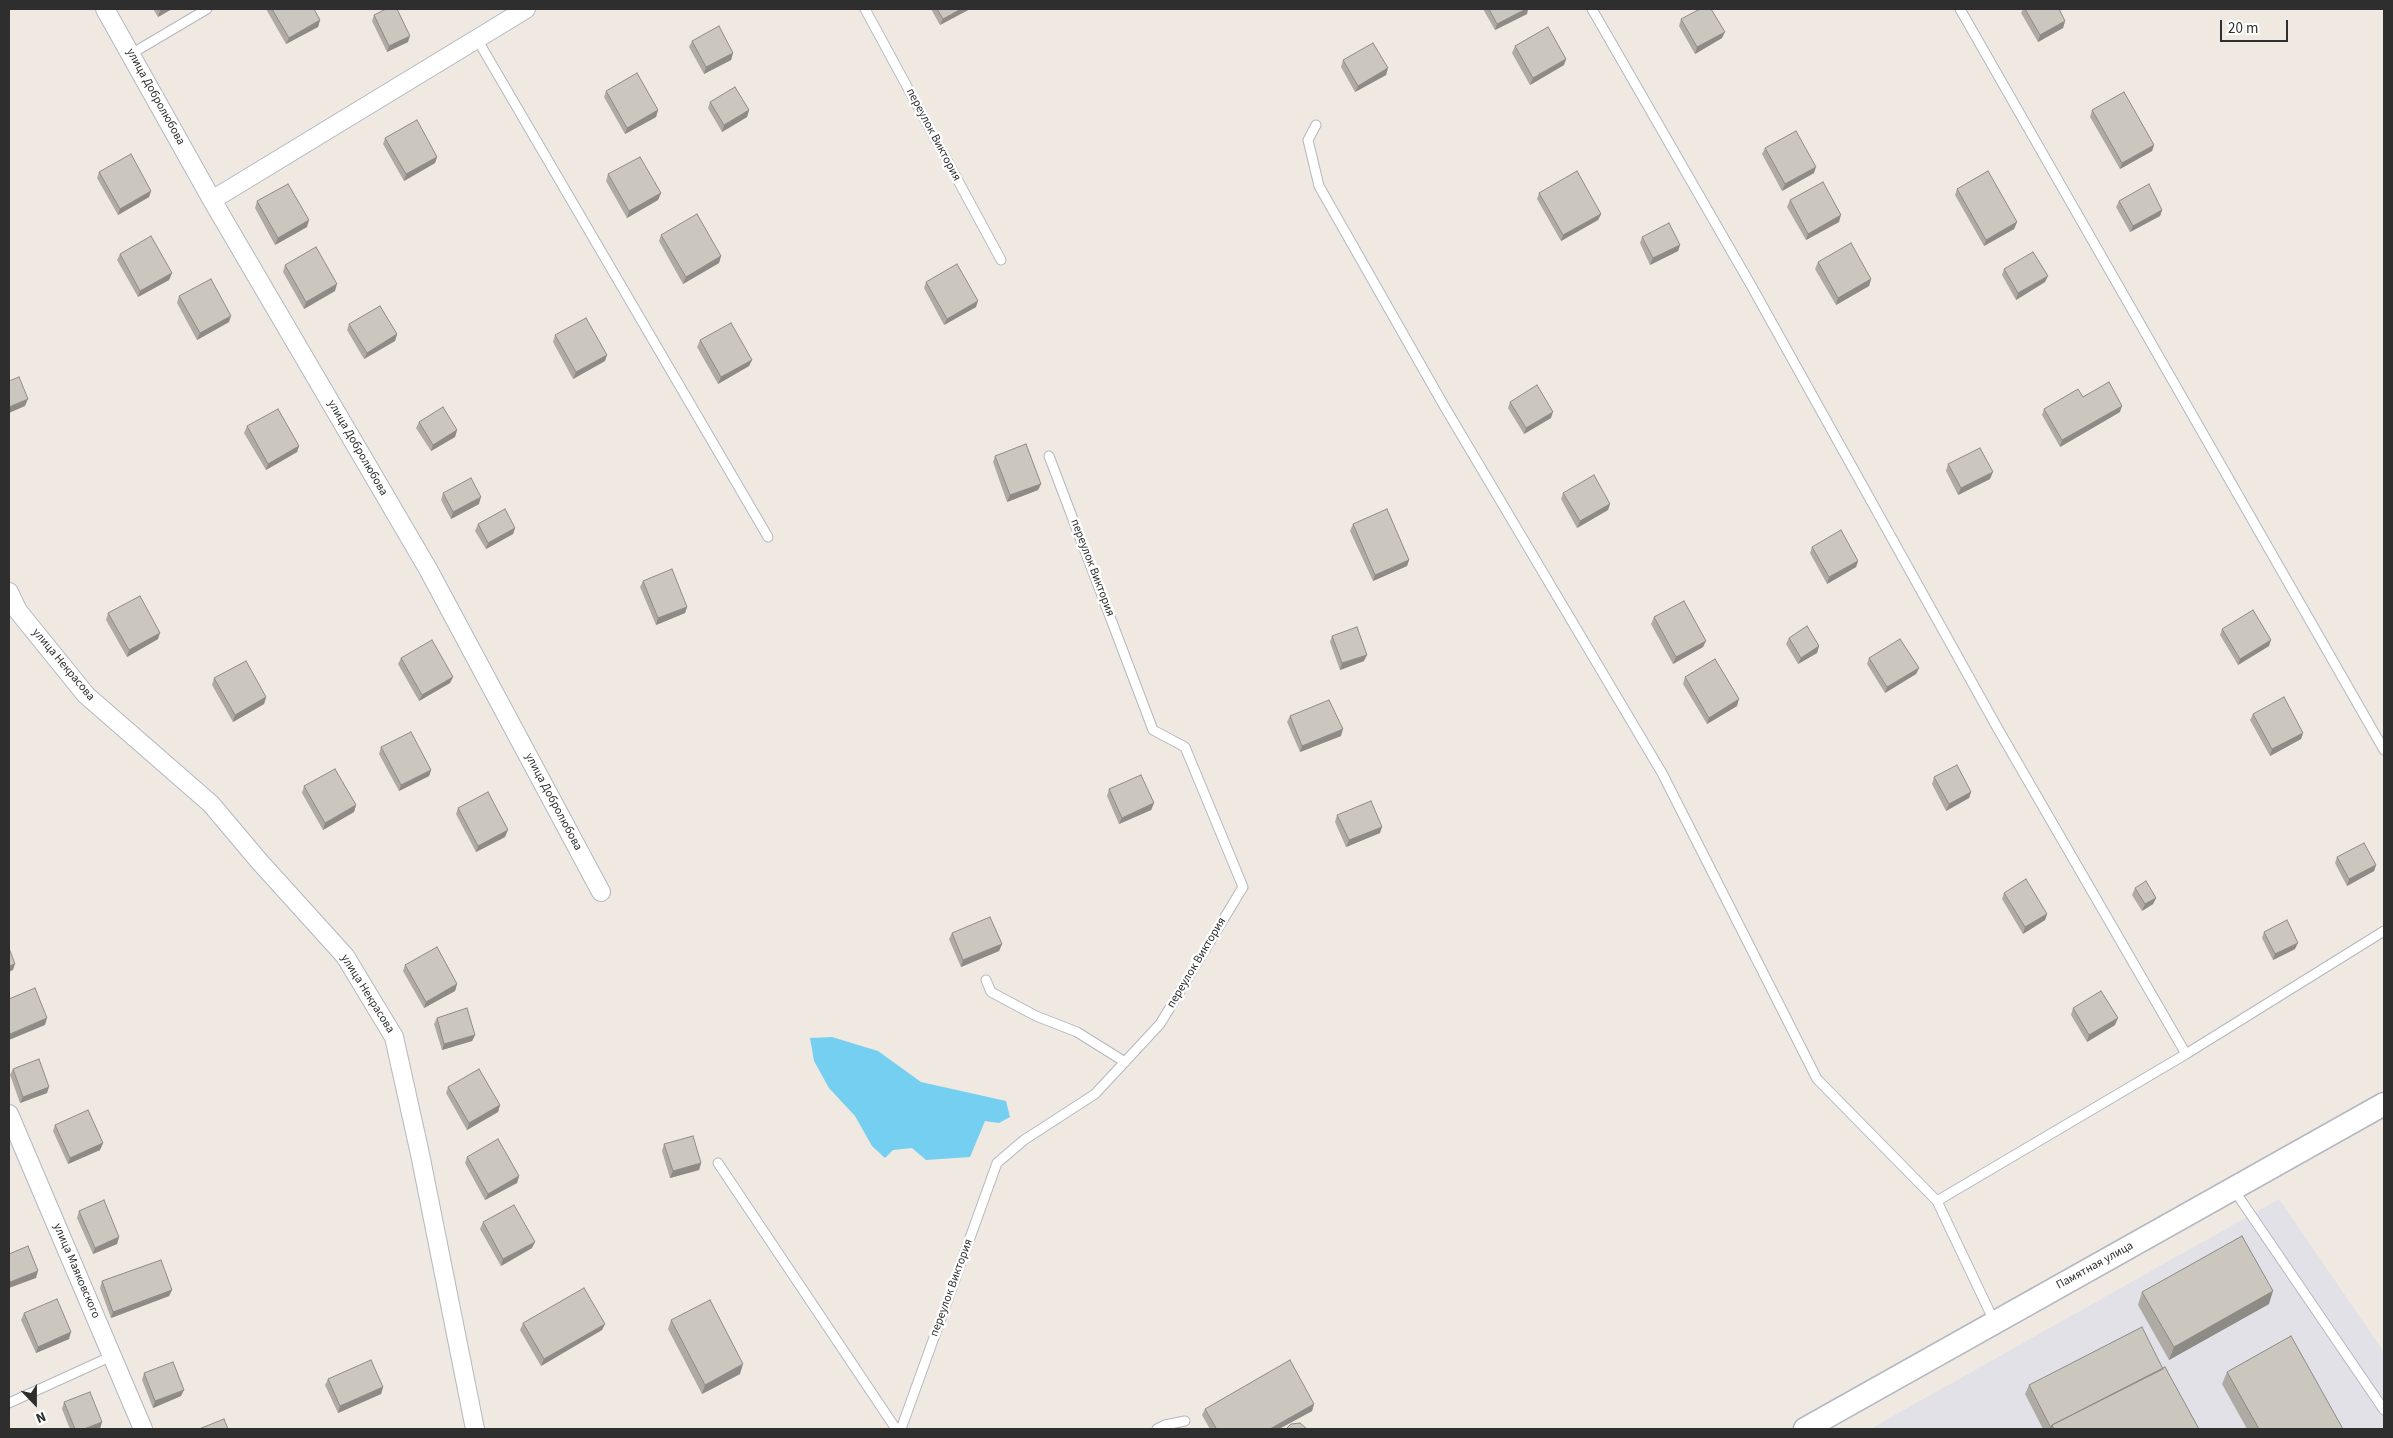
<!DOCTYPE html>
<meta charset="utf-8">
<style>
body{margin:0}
#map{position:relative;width:2393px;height:1438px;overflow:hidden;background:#efe9e1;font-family:"Source Sans 3",sans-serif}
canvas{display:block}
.frame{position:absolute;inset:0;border:10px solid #2e2e2e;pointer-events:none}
.north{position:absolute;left:10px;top:1378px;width:50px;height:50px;-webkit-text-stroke:4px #fff;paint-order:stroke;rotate:158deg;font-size:14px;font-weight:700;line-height:20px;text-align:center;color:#2e2e2e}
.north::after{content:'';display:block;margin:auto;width:18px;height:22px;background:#2e2e2e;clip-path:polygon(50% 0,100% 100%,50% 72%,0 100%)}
.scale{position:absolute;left:2220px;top:20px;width:68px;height:22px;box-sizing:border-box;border:2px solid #2e2e2e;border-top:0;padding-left:6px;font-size:15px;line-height:18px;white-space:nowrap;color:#2e2e2e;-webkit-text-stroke:4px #fff;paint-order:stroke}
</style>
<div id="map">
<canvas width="2393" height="1438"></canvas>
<div class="frame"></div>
<div class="north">N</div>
<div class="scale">20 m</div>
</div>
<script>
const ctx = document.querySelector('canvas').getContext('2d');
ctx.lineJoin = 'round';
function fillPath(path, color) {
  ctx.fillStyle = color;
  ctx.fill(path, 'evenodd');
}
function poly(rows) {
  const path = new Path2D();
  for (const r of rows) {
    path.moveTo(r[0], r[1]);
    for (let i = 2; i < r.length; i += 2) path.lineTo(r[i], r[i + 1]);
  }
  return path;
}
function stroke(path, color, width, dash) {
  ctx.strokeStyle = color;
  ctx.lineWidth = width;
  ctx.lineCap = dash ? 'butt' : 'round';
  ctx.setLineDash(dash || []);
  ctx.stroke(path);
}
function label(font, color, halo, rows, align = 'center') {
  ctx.font = font + ' "Source Sans 3",sans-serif';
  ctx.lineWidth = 5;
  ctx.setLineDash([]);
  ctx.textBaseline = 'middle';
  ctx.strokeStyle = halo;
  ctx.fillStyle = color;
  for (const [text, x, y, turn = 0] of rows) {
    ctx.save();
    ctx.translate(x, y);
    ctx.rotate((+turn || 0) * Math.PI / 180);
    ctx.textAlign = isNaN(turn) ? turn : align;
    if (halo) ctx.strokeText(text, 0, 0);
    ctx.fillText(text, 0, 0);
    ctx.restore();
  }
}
const industrial = poly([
 [2279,1199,2384,1352,2384,1429,1870,1429]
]);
const water = poly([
 [832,1037,878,1051,921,1082,1006,1101,1010,1117,999,1123,985,1121,970,1157,926,1160,912,1148,893,1150,885,1158,872,1146,855,1116,829,1088,814,1061,810,1038]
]);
const service = poly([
 [865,9,1001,260],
 [1592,9,1752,287,1998,729,2186,1054,1937,1201],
 [1960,9,2384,750],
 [477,39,768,537],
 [131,54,207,9],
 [1316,125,1308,140,1319,186,1443,404,1662,773,1817,1079,1937,1201,1994,1321],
 [986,980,991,992,1036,1016,1077,1032,1125,1062],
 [2186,1054,2384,931],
 [718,1163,896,1429],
 [2234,1190,2384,1410],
 [9,1403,112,1356],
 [901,1429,997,1163,1024,1140,1095,1094,1160,1024,1243,887,1185,747,1153,730,1049,456],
 [1157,1429,1165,1425,1185,1421]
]);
const minor = poly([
 [105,9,212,200,428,569,601,892],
 [212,200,526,9],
 [9,592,18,611,86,695,211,804,259,861,345,956,394,1037,420,1154,475,1429],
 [9,1114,143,1429]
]);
const tertiary = poly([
 [1805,1429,2384,1104]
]);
const wall = poly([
 [153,9,172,9,158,17],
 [266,9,314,9,320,20,318,27,286,44],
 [931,9,970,9,940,25],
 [1483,9,1528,9,1527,14,1495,30],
 [2023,9,2059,9,2065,21,2063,28,2038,42,2021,13],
 [374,15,408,42,387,52,372,21],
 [1681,19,1722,38,1695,54,1679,26],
 [692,41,733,53,731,60,704,74,689,47],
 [1515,46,1566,59,1564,65,1530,85,1512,53],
 [1343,60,1388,68,1386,75,1355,92,1341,67],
 [606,91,658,110,656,117,625,134,604,97],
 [710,102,749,110,747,117,722,132,708,108],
 [2092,110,2154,145,2152,151,2120,169,2090,117],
 [385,138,437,157,435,163,404,181,383,144],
 [1765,148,1814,173,1782,191,1762,154],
 [99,172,151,191,149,197,118,215,97,178],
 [608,174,661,193,658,200,627,218,606,181],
 [1957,189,2017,222,2014,229,1984,246,1955,195],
 [1539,193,1601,214,1598,220,1561,241,1537,199],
 [1790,200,1839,222,1806,240,1787,207],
 [257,201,307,227,275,245,255,208],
 [2119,201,2162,210,2160,216,2130,232,2116,207],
 [661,235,721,256,719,263,683,284,659,241],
 [1642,237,1680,245,1678,251,1650,265,1640,243],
 [120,254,172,273,169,280,138,297,117,260],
 [1818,262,1871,279,1869,286,1836,305,1815,269],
 [285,265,335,291,304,309,283,272],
 [2004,269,2045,282,2016,300,2002,275],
 [926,282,976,307,944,325,924,288],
 [179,296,229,322,197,340,177,303],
 [349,324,397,334,395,341,364,359,347,330],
 [555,335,605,361,573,379,553,342],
 [700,340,752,360,749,366,718,384,697,347],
 [2083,397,2120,412,2060,447,2042,415,2044,409],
 [1510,402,1551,418,1524,434,1508,408],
 [419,422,457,430,455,437,431,451,416,428],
 [247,426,299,446,297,452,266,470,244,433],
 [995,456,1041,484,1038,490,1007,502,993,462],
 [1948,464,1990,479,1958,495,1946,471],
 [443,493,479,504,451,519,441,500],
 [1563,493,1610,504,1608,510,1577,528,1561,499],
 [478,524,515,528,513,534,486,549,475,531],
 [1353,524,1409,560,1407,566,1373,581,1350,531],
 [1812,547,1858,561,1856,567,1827,584,1810,553],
 [643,581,687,607,685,613,656,625,640,587],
 [108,613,158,639,127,657,106,620],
 [1654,617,1703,647,1673,664,1651,624],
 [2222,629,2269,646,2238,665,2220,635],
 [1332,636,1364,661,1340,670,1330,642],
 [1789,638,1819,646,1817,653,1798,664,1786,644],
 [401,658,453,677,450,683,419,701,398,664],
 [1869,658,1919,668,1916,674,1885,693,1867,664],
 [1685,677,1737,706,1707,724,1683,684],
 [214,678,266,697,264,704,233,722,212,685],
 [2253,714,2303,733,2301,739,2270,756,2250,720],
 [1290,716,1341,736,1300,752,1287,722],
 [381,747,431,770,429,776,399,791,379,754],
 [1934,777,1971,792,1969,798,1946,811,1932,784],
 [304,786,356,805,354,812,323,830,302,793],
 [1109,789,1154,803,1151,810,1119,824,1107,796],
 [458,808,505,837,476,852,456,814],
 [1337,815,1380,833,1346,847,1335,822],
 [2337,857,2376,865,2374,871,2347,886,2335,863],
 [2135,888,2156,898,2153,904,2142,911,2132,895],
 [2004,893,2047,914,2045,920,2023,934,2002,899],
 [2264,932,2295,949,2273,960,2262,938],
 [952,933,1002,944,999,951,961,967,949,939],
 [405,965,457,984,455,991,424,1008,403,971],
 [2073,1008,2115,1025,2087,1042,2071,1015],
 [437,1018,475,1035,472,1041,442,1050,434,1024],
 [13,1069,47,1093,20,1103,10,1075],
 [448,1087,500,1105,498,1112,467,1130,446,1093],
 [55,1125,103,1143,100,1150,68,1164,53,1131],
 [664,1144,701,1163,699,1170,670,1178,662,1151],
 [467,1157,519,1176,517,1183,485,1200,465,1163],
 [79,1211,119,1237,117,1244,93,1254,77,1218],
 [483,1222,532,1248,501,1266,480,1229],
 [102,1281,172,1290,169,1296,111,1318,100,1288],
 [2142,1292,2269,1304,2169,1360,2138,1305],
 [24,1313,69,1339,36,1353,21,1320],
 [671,1320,740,1374,702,1394,668,1329],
 [523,1323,602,1330,541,1366,520,1330],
 [2163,1369,2199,1429,2043,1429,2025,1394,2029,1385],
 [2227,1372,2343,1429,2247,1429,2222,1384],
 [144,1373,181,1396,153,1408,142,1380],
 [328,1379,383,1387,381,1394,338,1413,325,1385],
 [64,1402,100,1429,70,1429,62,1409],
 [1314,1404,1312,1411,1279,1429,1210,1429,1202,1415,1205,1409]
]);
const shadedWall = poly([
 [163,9,172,9,158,17,160,10],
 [961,9,970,9,940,25,943,19],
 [1526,9,1528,9,1527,14,1495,30,1497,24],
 [320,20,318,27,286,44,289,38],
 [2065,21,2063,28,2038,42,2040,35],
 [1725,32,1722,38,1695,54,1697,47],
 [410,36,408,42,387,52,389,46],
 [733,53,731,60,704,74,706,67],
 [1566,59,1564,65,1530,85,1533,78],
 [1388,68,1386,75,1355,92,1358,86],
 [658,110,656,117,625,134,627,128],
 [749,110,747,117,722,132,724,125],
 [2154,145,2152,151,2120,169,2122,163],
 [437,157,435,163,404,181,406,174],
 [1816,167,1814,173,1782,191,1785,184],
 [151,191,149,197,118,215,120,209],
 [661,193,658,200,627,218,629,211],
 [2162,210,2160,216,2130,232,2133,226],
 [1601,214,1598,220,1561,241,1563,235],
 [1841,215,1839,222,1806,240,1808,234],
 [309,220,307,227,275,245,278,238],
 [2017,222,2014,229,1984,246,1986,240],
 [1680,245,1678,251,1650,265,1653,258],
 [721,256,719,263,683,284,686,277],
 [172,273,169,280,138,297,140,291],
 [2048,276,2045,282,2016,300,2018,293],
 [1871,279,1869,286,1836,305,1838,298],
 [337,284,335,291,304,309,306,302],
 [978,301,976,307,944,325,947,319],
 [231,316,229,322,197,340,200,333],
 [397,334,395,341,364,359,367,353],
 [607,355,605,361,573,379,576,372],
 [752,360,749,366,718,384,721,377],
 [28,399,25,406,9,413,9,407],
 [2122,406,2120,412,2060,447,2062,440],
 [1553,412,1551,418,1524,434,1526,428],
 [457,430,455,437,431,451,433,445],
 [299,446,297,452,266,470,268,464],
 [1993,472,1990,479,1958,495,1961,488],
 [1041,484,1038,490,1007,502,1010,495],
 [481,497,479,504,451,519,453,512],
 [1610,504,1608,510,1577,528,1580,521],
 [515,528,513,534,486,549,488,543],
 [1409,560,1407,566,1373,581,1375,575],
 [1858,561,1856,567,1827,584,1829,577],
 [687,607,685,613,656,625,658,618],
 [160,633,158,639,127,657,129,650],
 [2271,640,2269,646,2238,665,2240,659],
 [1706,641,1703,647,1673,664,1676,657],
 [1819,646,1817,653,1798,664,1801,658],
 [1367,655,1364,661,1340,670,1342,663],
 [1919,668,1916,674,1885,693,1887,687],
 [453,677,450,683,419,701,422,695],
 [266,697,264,704,233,722,235,715],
 [1739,699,1737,706,1707,724,1709,718],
 [1343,729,1341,736,1300,752,1302,746],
 [2303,733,2301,739,2270,756,2272,749],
 [431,770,429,776,399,791,401,785],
 [1971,792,1969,798,1946,811,1949,804],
 [1154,803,1151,810,1119,824,1122,818],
 [356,805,354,812,323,830,325,823],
 [1382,827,1380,833,1346,847,1349,840],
 [508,830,505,837,476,852,478,846],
 [2376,865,2374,871,2347,886,2349,879],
 [2156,898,2153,904,2142,911,2145,904],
 [2047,914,2045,920,2023,934,2025,927],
 [2298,943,2295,949,2273,960,2275,954],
 [1002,944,999,951,961,967,963,960],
 [15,964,13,970,9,972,9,966],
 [457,984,455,991,424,1008,426,1002],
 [47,1018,45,1025,9,1040,10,1034],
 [2118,1018,2115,1025,2087,1042,2089,1035],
 [475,1035,472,1041,442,1050,444,1044],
 [49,1087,47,1093,20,1103,23,1097],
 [500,1105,498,1112,467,1130,469,1123],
 [103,1143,100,1150,68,1164,70,1158],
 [701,1163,699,1170,670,1178,673,1171],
 [519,1176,517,1183,485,1200,488,1194],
 [119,1237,117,1244,93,1254,95,1248],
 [535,1242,532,1248,501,1266,503,1259],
 [38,1271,36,1278,9,1288,10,1282],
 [172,1290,169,1296,111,1318,113,1312],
 [2273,1291,2269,1304,2169,1360,2174,1347],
 [605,1324,602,1330,541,1366,544,1359],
 [71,1332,69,1339,36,1353,38,1347],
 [743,1364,740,1374,702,1394,705,1385],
 [383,1387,381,1394,338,1413,340,1406],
 [184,1390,181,1396,153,1408,155,1401],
 [1314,1404,1312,1411,1279,1429,1270,1429],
 [102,1422,100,1429,84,1429]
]);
const building = poly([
 [272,9,314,9,320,20,289,38,272,9],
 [386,9,397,9,410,36,389,46,374,15,386,9],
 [937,9,961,9,943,19,937,9],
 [1489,9,1526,9,1497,24,1489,9],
 [1700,9,1711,9,1725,32,1697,47,1681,19,1700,9],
 [2025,9,2059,9,2065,21,2040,35,2025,9],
 [719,26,733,53,706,67,692,41,719,26],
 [1548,27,1566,59,1533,78,1515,46,1548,27],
 [1373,43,1388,68,1358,86,1343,60,1373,43],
 [637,73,658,110,627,128,606,91,637,73],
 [735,87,749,110,724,125,710,102,735,87],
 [2124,92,2154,145,2122,163,2092,110,2124,92],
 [417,120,437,157,406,174,385,138,417,120],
 [1796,131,1816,167,1785,184,1765,148,1796,131],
 [131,154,151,191,120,209,99,172,131,154],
 [640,157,661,193,629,211,608,174,640,157],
 [1577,171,1601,214,1563,235,1539,193,1577,171],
 [1988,171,2017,222,1986,240,1957,189,1988,171],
 [1823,182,1841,215,1808,234,1790,200,1823,182],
 [288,184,309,220,278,238,257,201,288,184],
 [2149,184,2162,210,2133,226,2119,201,2149,184],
 [697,214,721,256,686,277,661,235,697,214],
 [1669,223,1680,245,1653,258,1642,237,1669,223],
 [151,236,172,273,140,291,120,254,151,236],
 [1851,243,1871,279,1838,298,1818,262,1851,243],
 [316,247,337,284,306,302,285,265,316,247],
 [2033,252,2048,276,2018,293,2004,269,2033,252],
 [957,264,978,301,947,319,926,282,957,264],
 [211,279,231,316,200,333,179,296,211,279],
 [380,306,397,334,367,353,349,324,380,306],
 [586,318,607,355,576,372,555,335,586,318],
 [731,323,752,360,721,377,700,340,731,323],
 [19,377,28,399,9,407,9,381,19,377],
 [2109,382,2122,406,2062,440,2044,409,2078,389,2083,397,2109,382],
 [1537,385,1553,412,1526,428,1510,402,1537,385],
 [443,407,457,430,433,445,419,422,443,407],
 [278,409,299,446,268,464,247,426,278,409],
 [1026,444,1041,484,1010,495,995,456,1026,444],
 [1980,448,1993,472,1961,488,1948,464,1980,448],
 [1594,475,1610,504,1580,521,1563,493,1594,475],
 [471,478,481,497,453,512,443,493,471,478],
 [505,509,515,528,488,543,478,524,505,509],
 [1387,509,1409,560,1375,575,1353,524,1387,509],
 [1841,530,1858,561,1829,577,1812,547,1841,530],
 [672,569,687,607,658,618,643,581,672,569],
 [140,596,160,633,129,650,108,613,140,596],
 [1684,601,1706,641,1676,657,1654,617,1684,601],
 [2253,610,2271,640,2240,659,2222,629,2253,610],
 [1807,626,1819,646,1801,658,1789,638,1807,626],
 [1357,627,1367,655,1342,663,1332,636,1357,627],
 [1900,639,1919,668,1887,687,1869,658,1900,639],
 [432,640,453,677,422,695,401,658,432,640],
 [1715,659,1739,699,1709,718,1685,677,1715,659],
 [246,661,266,697,235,715,214,678,246,661],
 [2284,697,2303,733,2272,749,2253,714,2284,697],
 [1329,700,1343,729,1302,746,1290,716,1329,700],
 [411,732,431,770,401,785,381,747,411,732],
 [1957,765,1971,792,1949,804,1934,777,1957,765],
 [335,769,356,805,325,823,304,786,335,769],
 [1141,775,1154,803,1122,818,1109,789,1141,775],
 [488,792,508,830,478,846,458,808,488,792],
 [1371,801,1382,827,1349,840,1337,815,1371,801],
 [2364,843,2376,865,2349,879,2337,857,2364,843],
 [2026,879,2047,914,2025,927,2004,893,2026,879],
 [2146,881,2156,898,2145,904,2135,888,2146,881],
 [990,917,1002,944,963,960,952,933,990,917],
 [2287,920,2298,943,2275,954,2264,932,2287,920],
 [437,947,457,984,426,1002,405,965,437,947],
 [9,948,15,964,9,966,9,948],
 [35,988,47,1018,10,1034,9,1032,9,999,35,988],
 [2101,991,2118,1018,2089,1035,2073,1008,2101,991],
 [467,1008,475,1035,444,1044,437,1018,467,1008],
 [39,1059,49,1087,23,1097,13,1069,39,1059],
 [479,1069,500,1105,469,1123,448,1087,479,1069],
 [88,1110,103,1143,70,1158,55,1125,88,1110],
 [693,1136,701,1163,673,1171,664,1144,693,1136],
 [498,1139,519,1176,488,1194,467,1157,498,1139],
 [104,1200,119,1237,95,1248,79,1211,104,1200],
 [514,1205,535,1242,503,1259,483,1222,514,1205],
 [2242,1236,2273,1291,2174,1347,2142,1292,2242,1236],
 [28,1246,38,1271,10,1282,9,1279,9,1254,28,1246],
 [161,1260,172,1290,113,1312,102,1281,161,1260],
 [584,1288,605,1324,544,1359,523,1323,584,1288],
 [57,1299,71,1332,38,1347,24,1313,57,1299],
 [710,1300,743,1364,705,1385,671,1320,710,1300],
 [2142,1327,2163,1369,2052,1425,2051,1428,2029,1385,2142,1327],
 [2291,1336,2343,1429,2259,1429,2227,1372,2291,1336],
 [371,1360,383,1387,340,1406,328,1379,371,1360],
 [1290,1360,1314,1404,1270,1429,1214,1429,1216,1428,1205,1409,1290,1360],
 [173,1362,184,1390,155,1401,144,1373,173,1362],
 [2165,1367,2199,1429,2054,1429,2052,1425,2165,1367],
 [90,1392,102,1422,84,1429,75,1429,64,1402,90,1392],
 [224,1419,228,1429,199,1429,224,1419],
 [1300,1423,1307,1429,1286,1429,1291,1424,1300,1423]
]);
const streetNames = [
 ["улица Добролюбова",155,97,61],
 ["переулок Виктория",933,135,62],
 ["улица Добролюбова",357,448,60],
 ["переулок Виктория",1092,568,69],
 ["улица Некрасова",63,665,50],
 ["улица Добролюбова",553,802,62],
 ["переулок Виктория",1197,963,-59],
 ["улица Некрасова",367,994,58],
 ["Памятная улица",2095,1266,-29],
 ["улица Маяковского",76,1271,67],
 ["переулок Виктория",952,1288,-70]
];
fillPath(industrial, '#e3e1e8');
fillPath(water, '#75cff0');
stroke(service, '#b4b7c1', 11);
stroke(minor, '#b4b7c1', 20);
stroke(tertiary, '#b4b7c1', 25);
stroke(service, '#fff', 9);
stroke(minor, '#fff', 18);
stroke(tertiary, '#fff', 22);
fillPath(wall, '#afaba4');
fillPath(shadedWall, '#8e8b86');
fillPath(building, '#cbc7bf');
stroke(building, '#8e8b86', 1);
label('12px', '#2e2e2e', '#fff', streetNames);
</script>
